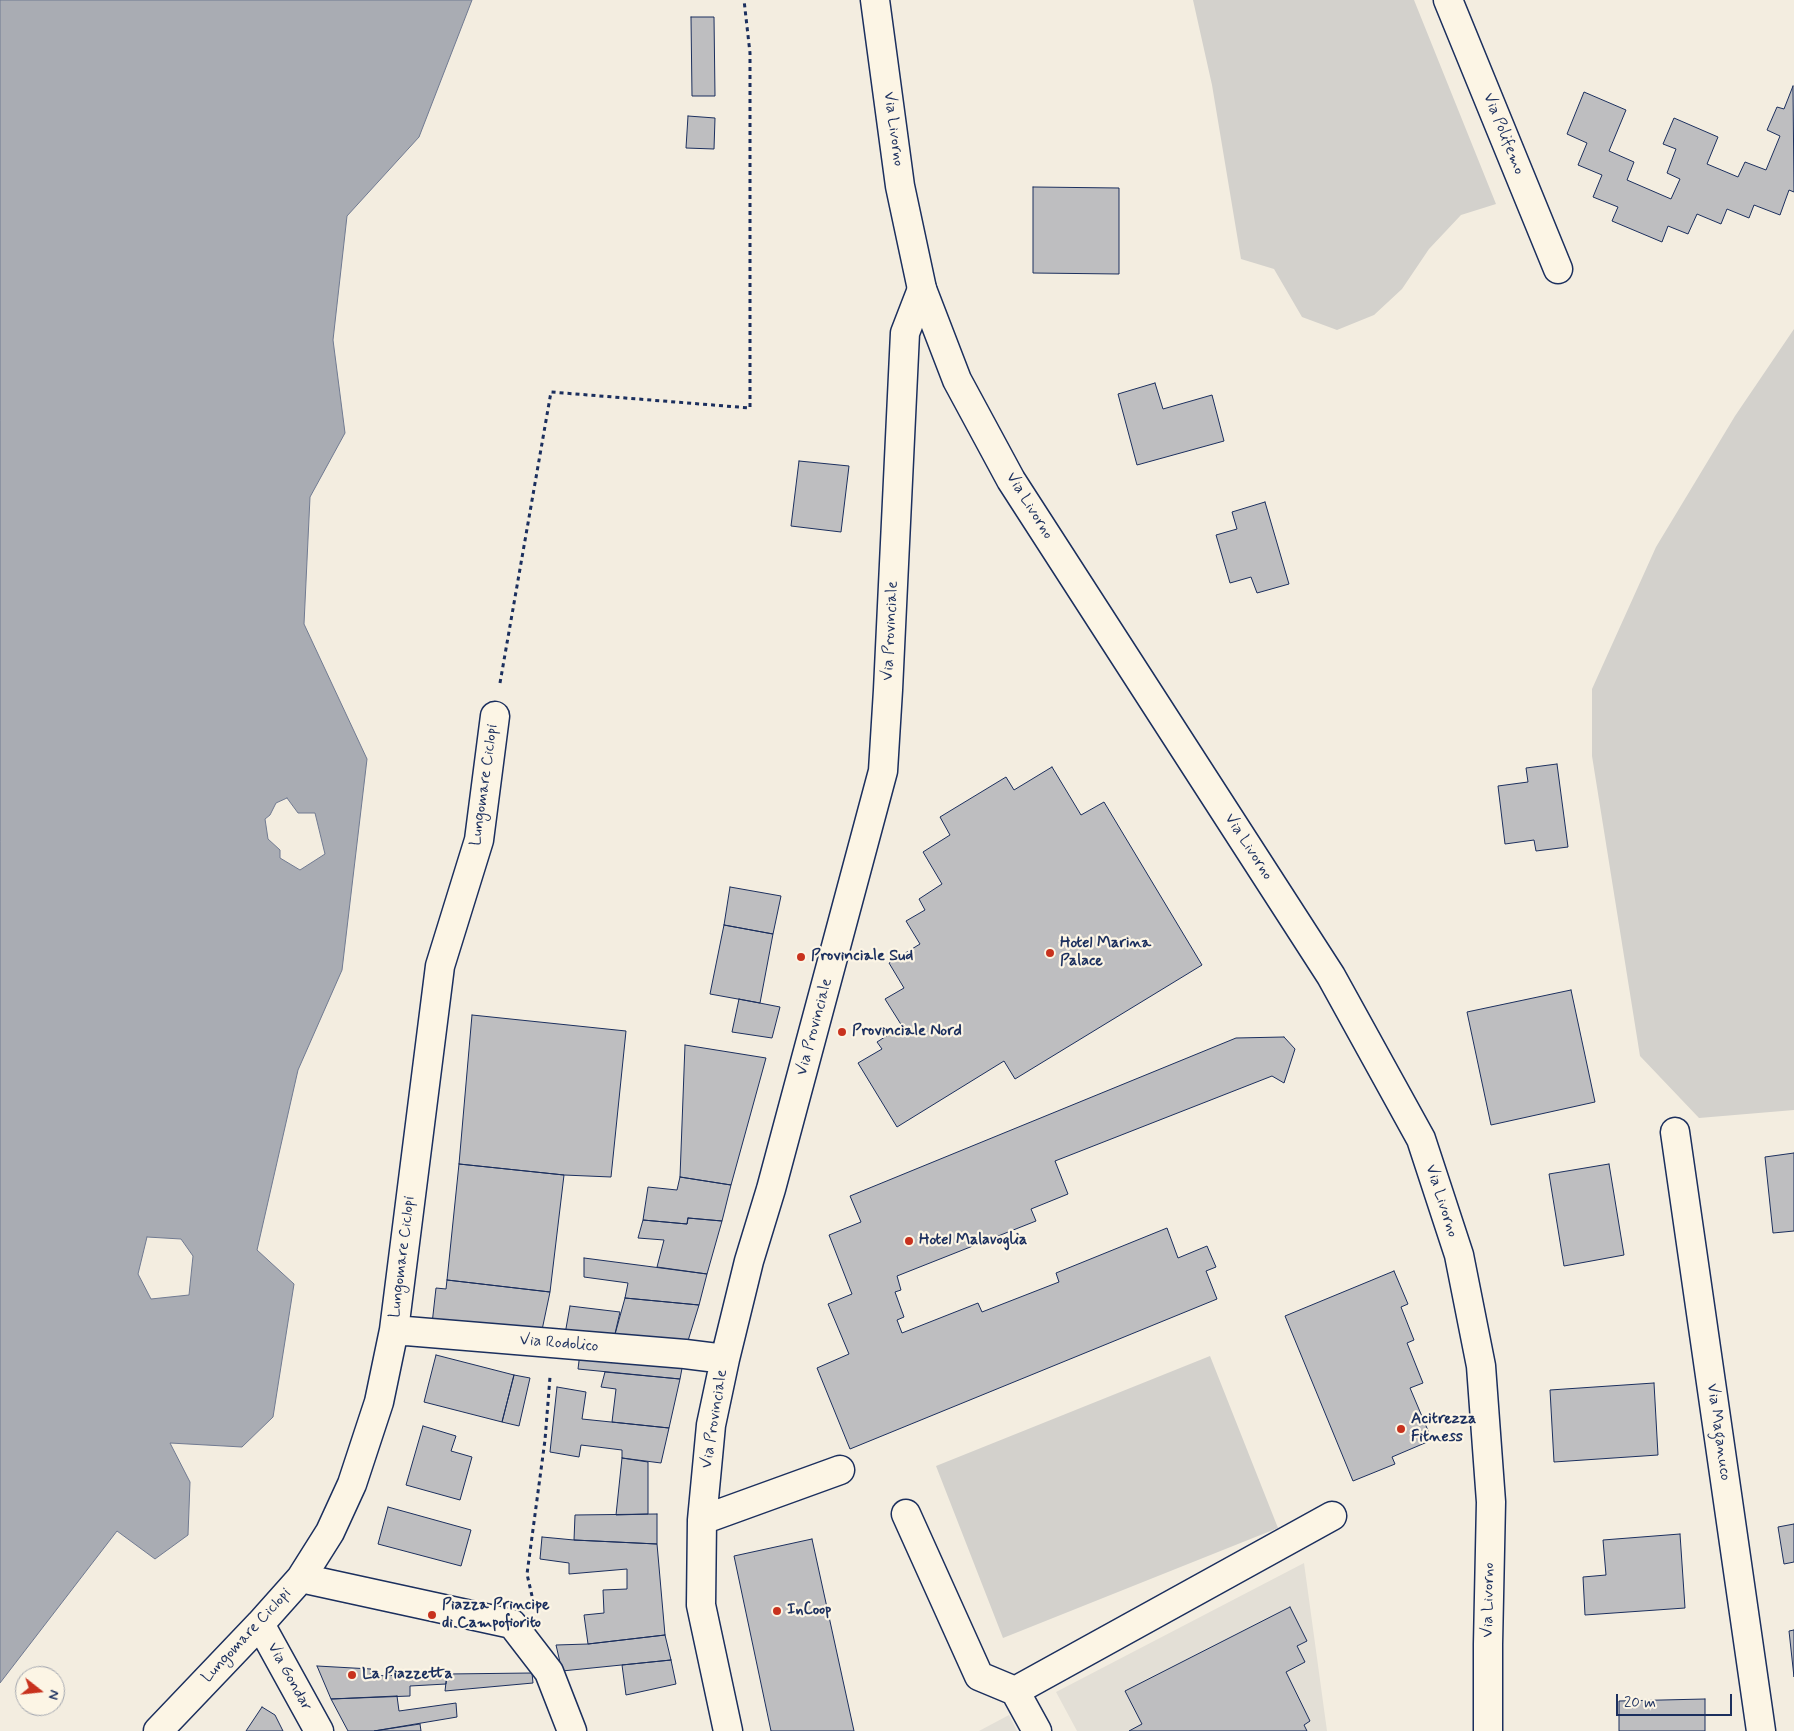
<!DOCTYPE html>
<style>
body{margin:0}
#map{position:relative;width:1794px;height:1731px;overflow:hidden;background:#f3ede0;font-family:Mynerve,sans-serif}
canvas{display:block}
.north{position:absolute;left:15px;top:1666px;width:50px;height:50px;box-sizing:border-box;background:#fcf5e5;border:1px solid #a2a6af;border-radius:50%;rotate:106deg;font-size:14px;font-weight:700;line-height:20px;text-align:center;color:#1b2f5e}
.north::after{content:'';display:block;margin:auto;width:18px;height:22px;background:#c8321e;clip-path:polygon(50% 0,100% 100%,50% 72%,0 100%)}
.scale{position:absolute;left:1616px;top:1694px;width:116px;height:22px;box-sizing:border-box;border:2px solid #1b2f5e;border-top:0;padding-left:6px;font-size:15px;line-height:18px;white-space:nowrap;color:#1b2f5e;-webkit-text-stroke:4px #fcf5e5;paint-order:stroke}
</style>
<div id="map">
<canvas width="1794" height="1731"></canvas>
<div class="north">N</div>
<div class="scale">20 m</div>
</div>
<script>
const ctx = document.querySelector('canvas').getContext('2d');
ctx.lineJoin = 'round';
function fillPath(path, color) {
  ctx.fillStyle = color;
  ctx.fill(path, 'evenodd');
}
function poly(rows) {
  const path = new Path2D();
  for (const r of rows) {
    path.moveTo(r[0], r[1]);
    for (let i = 2; i < r.length; i += 2) path.lineTo(r[i], r[i + 1]);
  }
  return path;
}
function stroke(path, color, width, dash) {
  ctx.strokeStyle = color;
  ctx.lineWidth = width;
  ctx.lineCap = dash ? 'butt' : 'round';
  ctx.setLineDash(dash || []);
  ctx.stroke(path);
}
function label(font, color, halo, rows, align = 'center') {
  ctx.font = font + ' Mynerve,sans-serif';
  ctx.lineWidth = 4.5;
  ctx.setLineDash([]);
  ctx.textBaseline = 'middle';
  ctx.strokeStyle = halo;
  ctx.fillStyle = color;
  for (const [text, x, y, turn = 0] of rows) {
    ctx.save();
    ctx.translate(x, y);
    ctx.rotate((+turn || 0) * Math.PI / 180);
    ctx.textAlign = isNaN(turn) ? turn : align;
    if (halo) ctx.strokeText(text, 0, 0);
    ctx.fillText(text, 0, 0);
    ctx.restore();
  }
}
const built = poly([
 [1304,1563,1327,1731,1077,1731,1056,1692],
 [1009,1715,1017,1731,979,1731]
]);
const green = poly([
 [1193,0,1414,0,1496,204,1461,215,1429,249,1402,289,1374,315,1337,330,1302,317,1274,269,1241,259,1212,85],
 [1794,329,1794,1110,1699,1118,1640,1056,1592,756,1592,689,1656,547,1735,416],
 [1210,1356,1278,1528,1003,1638,936,1466]
]);
const water = poly([
 [0,0,472,0,419,137,347,216,333,340,345,433,310,497,304,624,367,759,342,970,298,1070,257,1250,294,1284,273,1417,242,1447,170,1443,190,1482,188,1535,155,1559,117,1531,0,1683,0,0],
 [287,798,298,813,315,813,325,854,300,870,280,858,280,850,268,839,265,819,270,815,276,803,287,798],
 [147,1237,181,1239,193,1256,189,1295,151,1299,138,1274,147,1237]
]);
const building = poly([
 [691,17,714,17,715,96,692,96,691,17],
 [1793,86,1794,192,1789,190,1780,215,1754,205,1749,218,1727,209,1721,224,1697,214,1688,234,1668,226,1662,242,1612,221,1618,207,1593,197,1602,175,1578,165,1587,143,1567,134,1584,92,1626,110,1609,151,1634,162,1627,180,1671,199,1680,179,1667,173,1676,149,1663,144,1674,118,1718,137,1707,164,1738,177,1745,162,1766,170,1780,136,1767,130,1777,107,1784,109,1793,86],
 [688,116,715,118,714,149,686,148,688,116],
 [1033,187,1119,188,1119,274,1033,273,1033,187],
 [1155,383,1163,409,1212,395,1224,441,1137,465,1118,394,1155,383],
 [799,461,849,466,841,532,791,526,799,461],
 [1265,502,1289,584,1257,593,1251,577,1230,583,1216,535,1237,529,1232,512,1265,502],
 [1557,764,1568,847,1536,851,1534,840,1505,844,1498,786,1528,782,1526,768,1557,764],
 [1052,767,1081,815,1104,802,1202,965,1015,1079,1004,1061,897,1127,858,1063,882,1049,877,1042,902,1026,885,999,904,988,889,963,920,944,906,921,925,910,919,899,942,884,923,852,950,835,940,817,1006,777,1014,790,1052,767],
 [730,887,781,896,773,934,724,925,730,887],
 [724,925,773,934,760,1003,710,994,724,925],
 [1571,990,1595,1102,1491,1125,1467,1012,1571,990],
 [739,999,780,1007,772,1038,732,1032,739,999],
 [472,1015,626,1031,611,1177,564,1175,459,1164,472,1015],
 [1284,1037,1295,1049,1284,1083,1272,1076,1055,1161,1068,1194,1031,1209,1036,1221,897,1276,901,1290,895,1292,904,1317,897,1320,902,1333,978,1303,982,1312,1059,1282,1056,1273,1167,1228,1178,1258,1207,1246,1216,1267,1206,1271,1217,1299,850,1449,817,1368,849,1354,828,1304,852,1294,829,1235,861,1222,850,1196,1236,1038,1284,1037],
 [685,1045,766,1058,731,1185,680,1177,685,1045],
 [1794,1153,1794,1231,1773,1233,1765,1157,1794,1153],
 [459,1164,564,1175,550,1292,447,1280,459,1164],
 [1609,1164,1624,1255,1564,1266,1549,1174,1609,1164],
 [680,1177,731,1185,722,1221,688,1218,687,1224,643,1220,648,1187,677,1190,680,1177],
 [688,1218,722,1221,707,1274,657,1267,664,1240,638,1238,643,1220,687,1224,688,1218],
 [584,1258,707,1274,699,1305,625,1298,628,1283,584,1277,584,1258],
 [1394,1271,1408,1304,1401,1307,1414,1340,1407,1343,1423,1383,1410,1388,1432,1440,1392,1457,1395,1464,1353,1481,1285,1316,1394,1271],
 [447,1280,550,1292,542,1330,432,1324,436,1288,446,1289,447,1280],
 [625,1298,699,1305,687,1344,614,1338,625,1298],
 [570,1306,620,1312,614,1338,565,1334,570,1306],
 [580,1353,683,1363,680,1379,578,1369,580,1353],
 [436,1355,514,1375,502,1422,424,1402,436,1355],
 [605,1372,680,1379,669,1428,612,1422,616,1389,601,1387,605,1372],
 [514,1375,530,1378,519,1426,502,1422,514,1375],
 [1654,1383,1658,1455,1554,1462,1550,1390,1654,1383],
 [557,1387,586,1392,582,1419,669,1428,661,1463,622,1458,622,1450,581,1445,579,1457,550,1452,557,1387],
 [423,1426,456,1436,451,1451,472,1457,460,1500,406,1485,423,1426],
 [622,1458,648,1462,648,1514,616,1515,622,1458],
 [388,1507,471,1530,461,1566,378,1544,388,1507],
 [657,1514,657,1544,574,1540,575,1515,657,1514],
 [1794,1524,1794,1562,1784,1564,1778,1527,1794,1524],
 [1680,1534,1685,1608,1585,1615,1583,1577,1606,1575,1603,1540,1680,1534],
 [542,1537,574,1540,657,1544,665,1635,588,1644,584,1615,604,1613,603,1590,627,1589,627,1569,569,1574,569,1563,540,1559,542,1537],
 [812,1539,854,1731,771,1731,734,1556,812,1539],
 [1290,1607,1307,1641,1297,1646,1305,1662,1286,1672,1310,1721,1304,1725,1307,1731,1129,1731,1142,1724,1125,1691,1290,1607],
 [1794,1630,1794,1677,1789,1631,1794,1630],
 [665,1635,671,1660,562,1671,556,1645,588,1644,665,1635],
 [671,1660,676,1684,626,1695,622,1665,671,1660],
 [317,1666,371,1669,370,1676,447,1674,446,1684,410,1686,410,1696,331,1699,317,1666],
 [532,1673,533,1683,445,1691,447,1674,532,1673],
 [397,1696,399,1711,456,1703,457,1717,374,1731,348,1731,331,1699,397,1696],
 [1705,1699,1705,1731,1619,1731,1619,1701,1705,1699],
 [262,1707,275,1715,283,1731,246,1731,262,1707],
 [420,1724,421,1731,374,1731,420,1724]
]);
const path = poly([
 [500,683,551,392,750,408,750,53,744,0],
 [532,1596,527,1574,545,1440,550,1377]
]);
const minor = poly([
 [1448,0,1558,269],
 [1675,1132,1761,1731],
 [394,1330,685,1354,725,1359],
 [906,1514,979,1676,1015,1691,1332,1516],
 [702,1520,840,1470],
 [301,1578,512,1624,549,1672,572,1731],
 [260,1624,319,1731],
 [1015,1691,1037,1731],
 [158,1731,260,1624,301,1578,330,1532,352,1484,379,1402,394,1330,440,966,479,840,495,716],
 [728,1731,701,1605,702,1520,711,1425,725,1359,749,1261,771,1189,883,771,888,690,905,333,922,289]
]);
const major = poly([
 [875,0,900,186,922,289,957,380,1011,480,1331,976,1421,1139,1459,1255,1481,1366,1491,1502,1488,1644,1488,1731]
]);
const markers = [
 [1050,953,5,"#c8321e"],
 [801,957,5,"#c8321e"],
 [842,1032,5,"#c8321e"],
 [909,1241,5,"#c8321e"],
 [1401,1429,5,"#c8321e"],
 [777,1611,5,"#c8321e"],
 [432,1615,5,"#c8321e"],
 [352,1675,5,"#c8321e"]
];
const streetNames = [
 ["Via Livorno",893,129,82],
 ["Via Polifemo",1503,134,68],
 ["Via Livorno",1029,506,58],
 ["Via Provinciale",891,631,-87],
 ["Lungomare Ciclopi",485,785,-82],
 ["Via Livorno",1248,847,57],
 ["Via Provinciale",815,1027,-75],
 ["Via Livorno",1441,1201,72],
 ["Lungomare Ciclopi",403,1257,-83],
 ["Via Rodolico",559,1344,5],
 ["Via Provinciale",715,1419,-81],
 ["Via Maganuco",1718,1432,82],
 ["Via Livorno",1489,1600,-89],
 ["Lungomare Ciclopi",247,1636,-47],
 ["Via Gondar",289,1677,61]
];
const poiNames = [
 ["Hotel Marina",1060,944],
 ["Palace",1060,962],
 ["Provinciale Sud",811,957],
 ["Provinciale Nord",852,1032],
 ["Hotel Malavoglia",919,1241],
 ["Acitrezza",1411,1420],
 ["Fitness",1411,1438],
 ["Piazza Principe",442,1606],
 ["di Campofiorito",442,1624],
 ["InCoop",787,1611],
 ["La Piazzetta",362,1675]
];
fillPath(built, '#e3dfd6');
fillPath(green, '#d3d1cc');
fillPath(water, '#a9acb3');
stroke(water, '#707a91', 1);
fillPath(building, '#bebec0');
stroke(building, '#1b2f5e', 1);
stroke(minor, '#1b2f5e', 31);
stroke(major, '#1b2f5e', 31);
stroke(path, '#1b2f5e', 3, [4, 4]);
stroke(minor, '#fcf5e5', 28);
stroke(major, '#fcf5e5', 28);
for (const [x, y, r, color] of markers) {
  const dot = new Path2D();
  dot.arc(x, y, r, 0, 2 * Math.PI);
  ctx.fillStyle = color;
  ctx.fill(dot);
  stroke(dot, '#fcf5e5', 2);
}
label('16px', '#1b2f5e', '#fcf5e5', streetNames);
label('bold 16px', '#1b2f5e', '#fcf5e5', poiNames, 'left');
</script>
